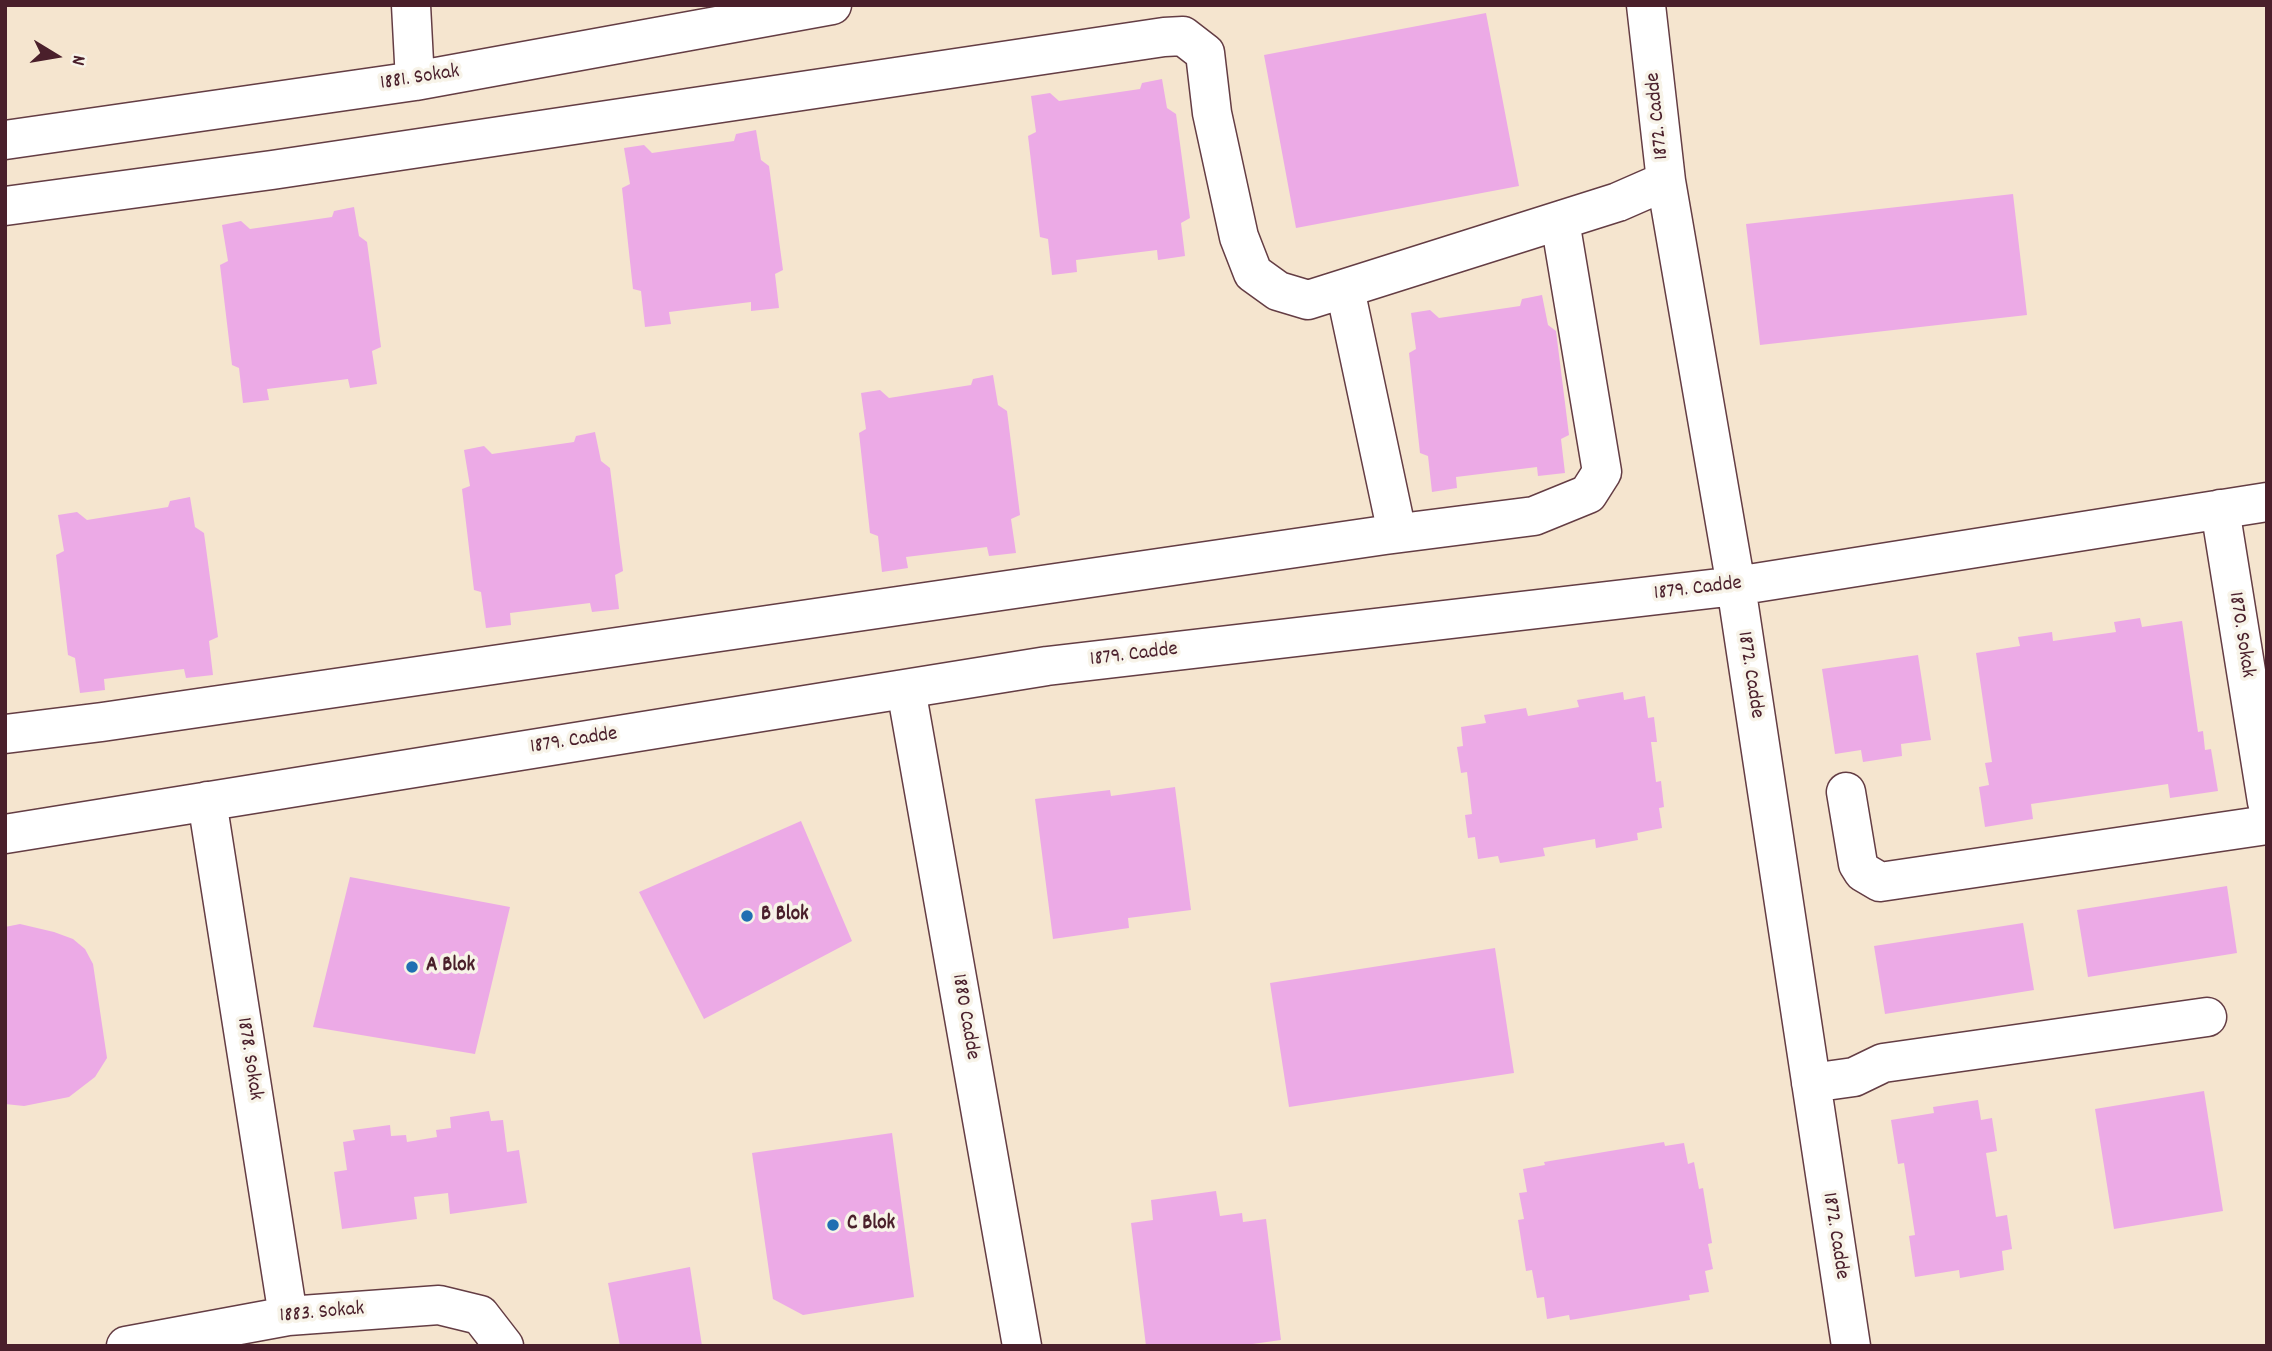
<!DOCTYPE html>
<style>
body{margin:0}
#map{position:relative;width:2272px;height:1351px;overflow:hidden;background:#f5e5cf;font-family:Dekko,sans-serif}
canvas{display:block}
.frame{position:absolute;inset:0;border:7px solid #4a1f2b;pointer-events:none}
.north{position:absolute;left:21px;top:21px;width:70px;height:70px;-webkit-text-stroke:5px #f7f3e8;paint-order:stroke;rotate:101deg;font-size:19px;font-weight:700;line-height:28px;text-align:center;color:#4a1f2b}
.north::after{content:'';display:block;margin:auto;width:24px;height:32px;background:#4a1f2b;clip-path:polygon(50% 0,100% 100%,50% 72%,0 100%)}
</style>
<div id="map">
<canvas width="2272" height="1351"></canvas>
<div class="frame"></div>
<div class="north">N</div>
</div>
<script>
const ctx = document.querySelector('canvas').getContext('2d');
ctx.lineJoin = 'round';
function fillPath(path, color) {
  ctx.fillStyle = color;
  ctx.fill(path, 'evenodd');
}
function poly(rows) {
  const path = new Path2D();
  for (const r of rows) {
    path.moveTo(r[0], r[1]);
    for (let i = 2; i < r.length; i += 2) path.lineTo(r[i], r[i + 1]);
  }
  return path;
}
function stroke(path, color, width, dash) {
  ctx.strokeStyle = color;
  ctx.lineWidth = width;
  ctx.lineCap = dash ? 'butt' : 'round';
  ctx.setLineDash(dash || []);
  ctx.stroke(path);
}
function label(font, color, halo, rows, align = 'center') {
  ctx.font = font + ' Dekko,sans-serif';
  ctx.lineWidth = 7;
  ctx.setLineDash([]);
  ctx.textBaseline = 'middle';
  ctx.strokeStyle = halo;
  ctx.fillStyle = color;
  for (const [text, x, y, turn = 0] of rows) {
    ctx.save();
    ctx.translate(x, y);
    ctx.rotate((+turn || 0) * Math.PI / 180);
    ctx.textAlign = isNaN(turn) ? turn : align;
    if (halo) ctx.strokeText(text, 0, 0);
    ctx.fillText(text, 0, 0);
    ctx.restore();
  }
}
const building = poly([
 [1486,13,1519,186,1296,228,1264,55],
 [1162,79,1167,108,1176,114,1190,218,1181,223,1185,256,1158,260,1157,250,1076,260,1077,272,1052,275,1048,239,1040,237,1028,136,1036,132,1031,96,1050,93,1059,101,1140,89,1142,83],
 [756,130,761,160,769,166,783,270,775,274,779,308,751,311,751,302,669,312,671,324,645,327,641,291,633,289,622,188,630,184,624,148,644,145,652,153,734,141,736,134],
 [2013,194,2027,315,1760,345,1746,224],
 [354,207,359,236,367,242,381,347,372,351,377,384,350,388,348,379,267,389,269,400,243,403,239,368,232,365,220,265,228,261,222,225,241,221,250,229,332,217,334,211],
 [1542,295,1548,325,1556,331,1569,435,1561,439,1565,473,1538,476,1537,467,1456,477,1457,488,1432,492,1428,456,1420,453,1409,353,1416,349,1411,313,1430,310,1439,318,1520,306,1522,299],
 [993,375,998,405,1007,411,1020,515,1011,519,1016,553,989,556,987,547,906,557,908,568,882,572,878,536,870,533,859,433,866,429,861,393,880,390,889,398,971,385,973,379],
 [595,432,601,461,610,468,623,571,615,575,619,609,592,612,590,603,510,613,511,625,486,628,481,592,474,590,462,489,470,486,464,450,484,446,492,454,574,442,576,436],
 [190,497,195,527,204,533,218,637,209,641,213,675,186,678,184,669,104,679,105,690,80,693,75,658,68,655,56,555,64,551,58,515,77,512,87,520,168,507,170,501],
 [2140,618,2142,627,2182,621,2198,732,2203,731,2205,750,2211,749,2218,791,2170,798,2168,784,2031,804,2033,819,1985,827,1979,787,1989,785,1985,763,1992,762,1976,653,2020,646,2018,637,2052,632,2053,641,2116,632,2114,622],
 [1918,655,1931,740,1901,744,1902,756,1863,762,1861,750,1835,754,1822,669],
 [1623,692,1624,700,1645,696,1648,718,1654,717,1657,742,1651,742,1656,782,1661,781,1664,807,1659,808,1662,828,1637,833,1638,840,1596,848,1595,839,1543,848,1545,856,1500,863,1498,856,1478,859,1475,837,1468,838,1465,815,1472,814,1467,772,1461,773,1457,747,1463,746,1461,727,1486,723,1484,715,1526,708,1528,716,1579,707,1577,700],
 [1175,787,1191,910,1128,918,1129,928,1053,939,1035,799,1110,790,1111,796],
 [801,821,852,941,704,1019,639,892],
 [350,877,510,907,475,1054,313,1027],
 [2227,886,2237,953,2088,977,2077,910],
 [2023,923,2034,990,1885,1014,1874,946],
 [20,924,54,932,73,939,85,949,93,964,107,1058,95,1077,69,1097,24,1106,5,1104,5,927],
 [1495,948,1514,1073,1289,1107,1270,983],
 [2204,1091,2223,1211,2114,1229,2095,1109],
 [1978,1100,1981,1120,1992,1118,1997,1151,1986,1153,1996,1217,2007,1215,2012,1249,2002,1251,2004,1270,1960,1278,1959,1270,1915,1277,1909,1236,1915,1235,1904,1163,1898,1164,1891,1120,1934,1113,1933,1107],
 [489,1111,491,1121,503,1120,507,1152,519,1150,527,1203,450,1214,448,1193,414,1197,417,1219,342,1229,334,1172,347,1170,343,1142,355,1140,353,1130,390,1125,391,1136,406,1135,407,1142,437,1137,436,1130,451,1128,450,1117],
 [892,1133,914,1297,803,1315,773,1299,752,1153],
 [1664,1142,1665,1146,1684,1143,1688,1164,1694,1162,1699,1189,1703,1188,1712,1243,1708,1244,1713,1269,1705,1271,1709,1292,1689,1295,1690,1300,1570,1320,1569,1315,1547,1319,1544,1297,1537,1298,1532,1270,1526,1271,1518,1220,1524,1219,1519,1193,1527,1192,1523,1169,1545,1165,1544,1162],
 [1216,1191,1220,1216,1242,1213,1243,1222,1266,1219,1281,1340,1238,1346,1146,1346,1131,1223,1153,1220,1151,1200],
 [690,1267,702,1346,620,1346,608,1283]
]);
const minor = poly([
 [411,5,415,81],
 [1646,5,1666,181,1736,586,1851,1346],
 [5,140,415,81,832,5],
 [5,206,272,170,1164,37,1183,36,1205,53,1212,113,1239,237,1253,273,1278,291,1308,300,1618,202,1666,181],
 [1345,289,1397,533],
 [2220,509,2267,802],
 [906,689,1022,1346],
 [5,734,102,722,1385,535,1534,516,1588,494,1602,472,1560,221],
 [1846,792,1858,864,1863,872,1880,882,2267,825],
 [207,801,288,1316],
 [5,834,1047,666,1736,586,2267,502],
 [1811,1083,1854,1077,1883,1063,2207,1017],
 [126,1346,288,1316,439,1305,480,1315,504,1346]
]);
const markers = [
 [747,916,7,"#1f6fb2"],
 [412,967,7,"#1f6fb2"],
 [833,1225,7,"#1f6fb2"]
];
const streetNames = [
 ["1881. Sokak",420,79,-9],
 ["1872. Cadde",1659,116,-96],
 ["1879. Cadde",1698,590,-7],
 ["1870. Sokak",2240,635,81],
 ["1879. Cadde",1134,656,-7],
 ["1872. Cadde",1749,675,81],
 ["1879. Cadde",574,742,-9],
 ["1880 Cadde",964,1017,80],
 ["1878. Sokak",248,1059,81],
 ["1872. Cadde",1834,1236,81],
 ["1883. Sokak",322,1314,-5]
];
const poiNames = [
 ["B Blok",761,916],
 ["A Blok",426,967],
 ["C Blok",847,1225]
];
fillPath(building, '#ecaae6');
stroke(minor, '#643d44', 41);
stroke(minor, '#fff', 38);
for (const [x, y, r, color] of markers) {
  const dot = new Path2D();
  dot.arc(x, y, r, 0, 2 * Math.PI);
  ctx.fillStyle = color;
  ctx.fill(dot);
  stroke(dot, '#f7f3e8', 2.5);
}
label('21px', '#4a1f2b', '#f7f3e8', streetNames);
label('bold 21px', '#4a1f2b', '#f7f3e8', poiNames, 'left');
</script>
